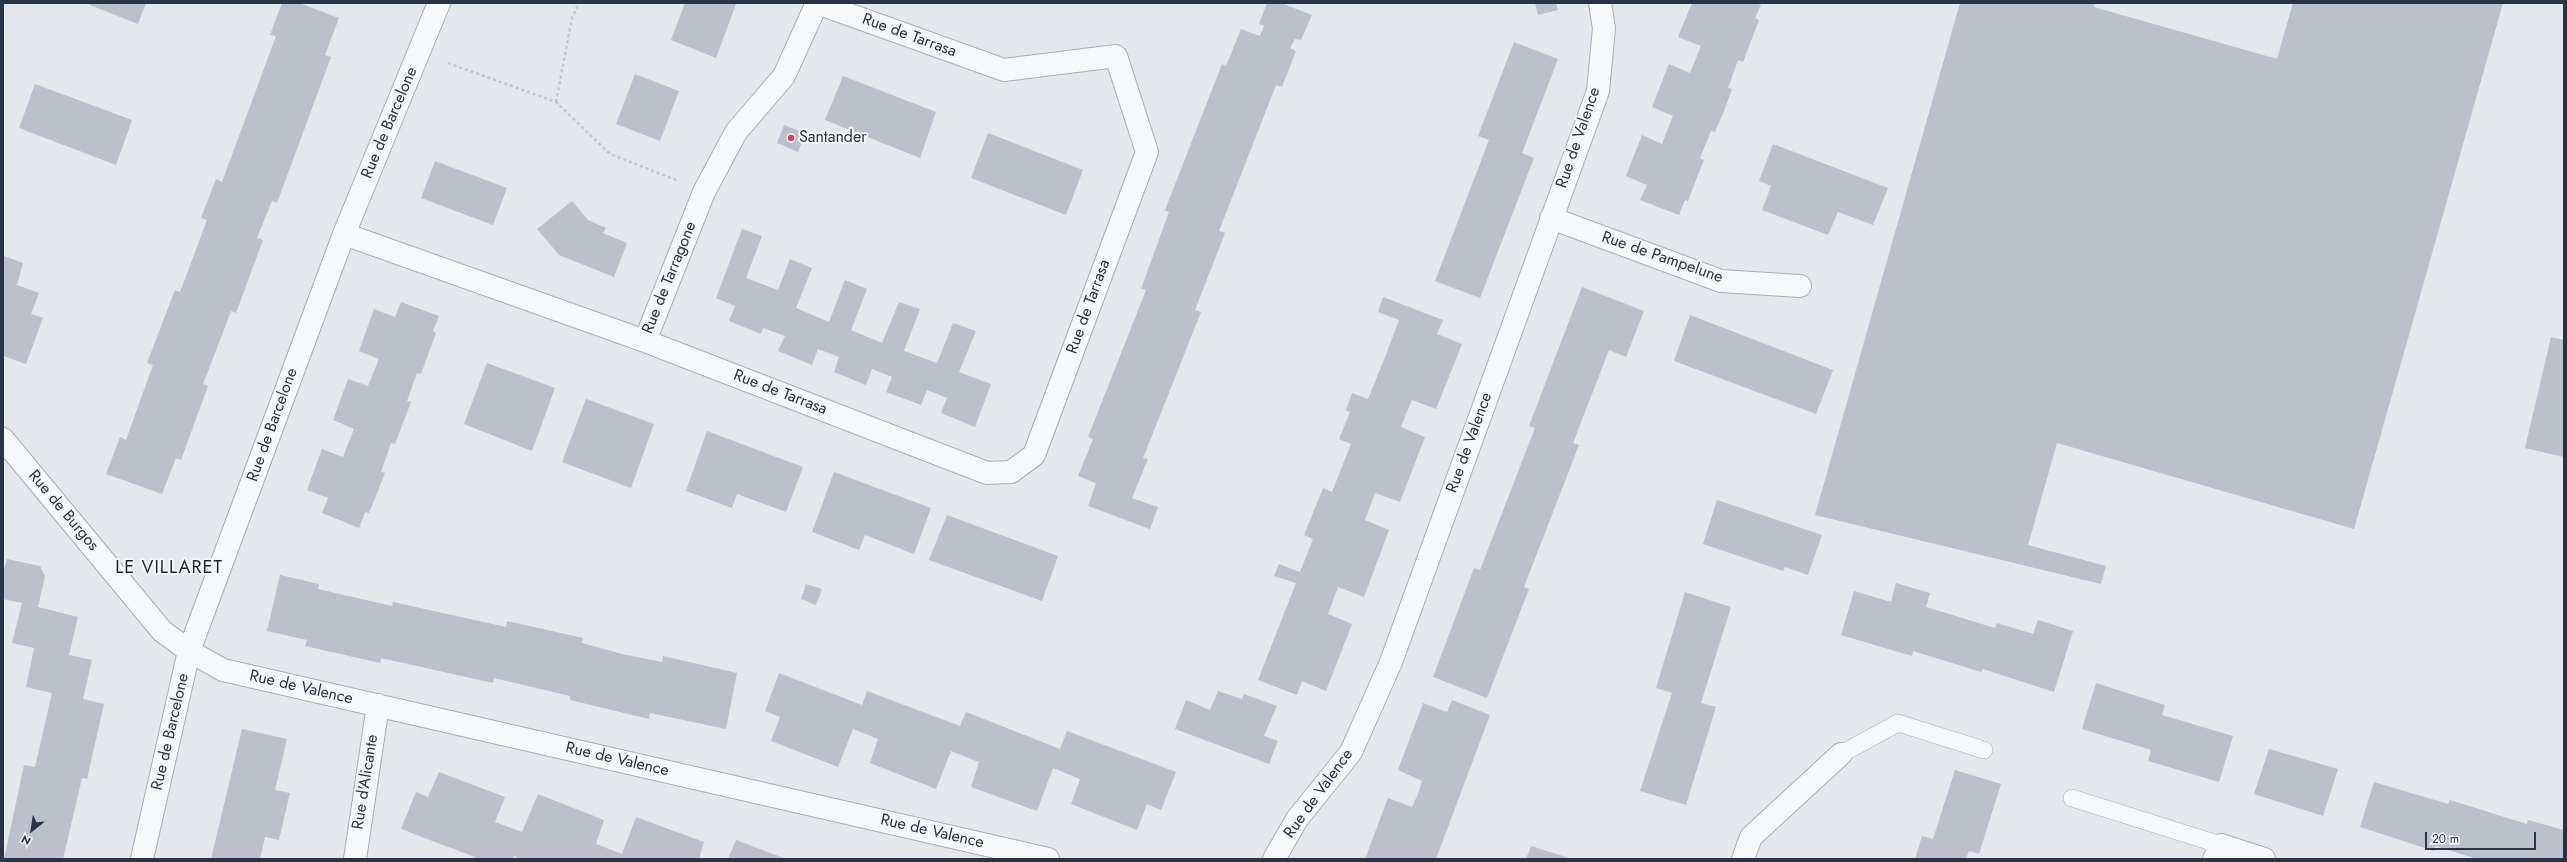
<!DOCTYPE html>
<style>
body{margin:0}
#map{position:relative;width:2567px;height:862px;overflow:hidden;background:#e4e7ec;font-family:Jost,sans-serif}
canvas{display:block}
.frame{position:absolute;inset:0;border:4px solid #2b3445;pointer-events:none}
.north{position:absolute;left:12px;top:810px;width:40px;height:40px;-webkit-text-stroke:3px #f4f6f9;paint-order:stroke;rotate:210deg;font-size:11px;font-weight:700;line-height:16px;text-align:center;color:#2b3445}
.north::after{content:'';display:block;margin:auto;width:14px;height:18px;background:#2b3445;clip-path:polygon(50% 0,100% 100%,50% 72%,0 100%)}
.scale{position:absolute;left:2425px;top:832px;width:111px;height:18px;box-sizing:border-box;border:2px solid #2b3445;border-top:0;padding-left:5px;font-size:12px;line-height:14px;white-space:nowrap;color:#2b3445;-webkit-text-stroke:3px #f4f6f9;paint-order:stroke}
</style>
<div id="map">
<canvas width="2567" height="862"></canvas>
<div class="frame"></div>
<div class="north">N</div>
<div class="scale">20 m</div>
</div>
<script>
const ctx = document.querySelector('canvas').getContext('2d');
ctx.lineJoin = 'round';
function fillPath(path, color) {
  ctx.fillStyle = color;
  ctx.fill(path, 'evenodd');
}
function poly(rows) {
  const path = new Path2D();
  for (const r of rows) {
    path.moveTo(r[0], r[1]);
    for (let i = 2; i < r.length; i += 2) path.lineTo(r[i], r[i + 1]);
  }
  return path;
}
function stroke(path, color, width, dash) {
  ctx.strokeStyle = color;
  ctx.lineWidth = width;
  ctx.lineCap = dash ? 'butt' : 'round';
  ctx.setLineDash(dash || []);
  ctx.stroke(path);
}
function label(font, color, halo, rows, align = 'center') {
  ctx.font = font + ' Jost,sans-serif';
  ctx.lineWidth = 4;
  ctx.setLineDash([]);
  ctx.textBaseline = 'middle';
  ctx.strokeStyle = halo;
  ctx.fillStyle = color;
  for (const [text, x, y, turn = 0] of rows) {
    ctx.save();
    ctx.translate(x, y);
    ctx.rotate((+turn || 0) * Math.PI / 180);
    ctx.textAlign = isNaN(turn) ? turn : align;
    if (halo) ctx.strokeText(text, 0, 0);
    ctx.fillText(text, 0, 0);
    ctx.restore();
  }
}
const building = poly([
 [90,3,146,3,138,24,90,5],
 [282,3,299,3,339,18,325,55,331,57,277,203,272,201,257,238,263,240,236,313,231,311,217,348,203,384,208,386,181,460,176,458,162,494,106,474,120,437,126,440,153,365,147,363,175,290,180,292,194,255,207,220,201,218,216,179,222,182,276,36,270,35],
 [685,3,736,4,716,58,671,40],
 [1267,3,1281,3,1312,15,1301,40,1295,39,1290,48,1296,51,1282,87,1276,85,1219,231,1225,233,1195,310,1201,312,1143,458,1148,459,1132,498,1158,507,1150,529,1088,506,1096,483,1078,476,1093,439,1088,437,1146,290,1141,289,1169,212,1165,210,1222,64,1226,66,1241,29,1260,36,1264,26,1259,24],
 [1535,3,1556,3,1558,10,1538,15],
 [1692,3,1755,3,1761,5,1755,18,1759,20,1743,62,1738,60,1728,88,1732,89,1724,111,1715,132,1711,131,1700,158,1704,160,1696,180,1688,201,1685,200,1679,215,1640,200,1647,185,1626,176,1642,135,1662,144,1673,116,1652,107,1669,64,1690,73,1701,46,1678,37],
 [1960,3,2095,3,2094,7,2277,59,2293,3,2503,3,2354,529,2057,443,2028,545,2106,566,2101,584,1815,515],
 [1514,42,1558,59,1522,153,1534,158,1480,298,1435,281,1489,140,1478,136],
 [635,74,679,91,660,141,616,124],
 [843,76,936,112,920,158,825,120],
 [35,84,132,120,116,165,19,128],
 [784,125,805,133,798,152,777,143],
 [988,133,1083,170,1066,215,971,178],
 [1773,144,1888,188,1873,225,1838,212,1828,235,1762,210,1771,186,1759,181],
 [435,161,507,188,493,225,421,198],
 [572,201,588,220,606,228,603,233,627,243,614,277,559,255,537,229],
 [742,229,762,236,746,278,778,290,790,259,812,268,796,308,829,322,845,280,867,289,851,330,882,343,899,302,920,309,904,351,937,363,953,323,976,331,959,372,991,384,975,427,941,413,947,398,927,390,921,405,886,392,892,377,872,369,866,385,834,372,839,357,818,349,812,365,778,351,785,336,763,328,761,334,729,321,735,306,716,298],
 [4,256,23,263,17,285,39,293,31,314,43,318,26,364,3,356],
 [1582,287,1644,311,1626,357,1609,350,1573,443,1579,445,1524,587,1529,589,1487,698,1433,677,1474,568,1480,570,1535,428,1529,426],
 [1383,297,1443,320,1437,334,1462,344,1436,409,1412,400,1406,414,1401,427,1425,437,1400,502,1375,493,1365,520,1389,530,1364,597,1338,587,1328,614,1352,624,1326,691,1302,681,1297,695,1258,680,1296,583,1274,576,1279,564,1300,572,1313,539,1304,535,1323,488,1332,492,1351,444,1339,439,1350,412,1346,410,1352,393,1368,399,1387,352,1399,320,1378,312],
 [401,302,439,316,433,331,436,333,421,374,417,373,407,401,411,402,395,444,391,443,381,472,385,473,369,513,365,512,359,528,322,513,328,498,307,490,322,449,343,457,354,429,333,420,348,379,368,386,379,359,359,351,374,309,395,317],
 [1690,315,1833,370,1816,414,1674,361],
 [2551,337,2564,340,2564,457,2525,448],
 [487,363,555,388,532,451,464,424],
 [586,399,654,424,631,488,562,462],
 [707,431,803,467,786,512,737,494,732,508,686,491],
 [834,472,931,508,914,554,865,535,859,550,812,532],
 [1717,500,1822,535,1808,575,1785,567,1783,571,1703,544],
 [947,515,1058,556,1042,601,929,560],
 [7,559,40,566,45,576,38,607,78,617,69,655,92,660,83,699,104,704,87,779,82,778,63,859,4,859,24,765,35,767,52,693,26,687,34,648,12,643,22,603,3,599,3,573],
 [280,575,319,584,318,589,392,606,393,602,506,627,507,621,583,638,582,643,622,654,662,662,663,656,737,673,726,729,650,713,649,719,570,700,570,696,494,678,493,683,381,658,380,663,305,646,307,640,267,631],
 [1896,583,1930,593,1926,607,1995,628,1997,623,2033,634,2038,620,2073,631,2054,692,1983,669,1981,672,1913,651,1912,656,1841,635,1854,591,1891,602],
 [806,584,822,589,816,605,801,599],
 [1685,592,1731,607,1701,703,1716,707,1686,805,1640,791,1672,693,1656,688],
 [779,673,862,705,867,691,960,726,966,712,1060,749,1067,731,1176,772,1161,810,1147,804,1137,830,1071,804,1080,779,1053,768,1037,811,971,787,979,762,951,751,936,789,870,763,878,739,853,729,838,767,771,741,780,717,765,711],
 [2096,683,2165,705,2162,715,2233,736,2219,782,2148,761,2151,750,2082,729],
 [1218,691,1242,699,1244,694,1277,706,1264,736,1278,741,1269,764,1175,729,1186,700,1210,710],
 [1452,700,1490,715,1436,859,1365,859,1388,798,1412,807,1418,794,1422,781,1398,770,1423,703,1447,712],
 [242,729,287,739,275,790,290,793,279,840,265,837,260,859,211,859],
 [2269,749,2338,769,2323,816,2254,794],
 [1955,770,2001,784,1979,854,1969,851,1966,859,1915,859,1922,836,1933,839],
 [439,772,505,797,495,822,522,832,538,794,604,820,596,844,622,854,636,817,704,842,699,859,521,859,514,856,512,859,480,859,401,829,416,792,428,797],
 [2374,782,2448,804,2450,800,2527,824,2528,820,2564,830,2564,859,2477,859,2435,846,2434,851,2360,827],
 [736,840,752,846,786,859,728,859],
 [1531,846,1572,859,1526,859]
]);
const path = poly([
 [448,63,556,102,610,154,676,180],
 [556,102,572,18,579,3]
]);
const service = poly([
 [1841,754,1898,723,1984,750],
 [2072,798,2221,845]
]);
const minor = poly([
 [1551,218,1721,281,1800,286],
 [344,234,645,341,704,192,736,132,784,76,817,3],
 [645,341,987,473,1011,472,1034,455,1147,152,1116,56,1004,70,817,3],
 [3,439,162,631,189,651,223,670,1048,859],
 [142,859,189,651,344,234,439,3],
 [355,859,378,705],
 [1274,859,1297,819,1351,752,1391,662,1598,91,1604,28,1600,3],
 [1743,859,1751,837,1841,754],
 [2214,859,2221,845,2264,859]
]);
const markers = [
 [791,138,4,"#d1495b"]
];
const streetNames = [
 ["Rue de Tarrasa",909,36,20],
 ["Rue de Barcelone",390,123,-67],
 ["Rue de Valence",1579,138,-71],
 ["Rue de Pampelune",1662,258,19],
 ["Rue de Tarragone",670,278,-68],
 ["Rue de Tarrasa",1089,307,-70],
 ["Rue de Tarrasa",780,393,21],
 ["Rue de Barcelone",273,425,-70],
 ["Rue de Valence",1470,443,-70],
 ["Rue de Burgos",63,511,50],
 ["Rue de Valence",301,688,13],
 ["Rue de Barcelone",171,732,-77],
 ["Rue de Valence",617,760,13],
 ["Rue d'Alicante",366,782,-81],
 ["Rue de Valence",1319,794,-54],
 ["Rue de Valence",932,832,13]
];
const poiNames = [
 ["Santander",799,138]
];
const quarterNames = [
 ["LE VILLARET",169,569]
];
fillPath(building, '#bbc0ca');
stroke(service, '#a9aeb7', 18);
stroke(minor, '#a9aeb7', 24);
stroke(path, '#c2c5cb', 2.5, [3, 3]);
stroke(service, '#f7f8fa', 17);
stroke(minor, '#f7f8fa', 22);
for (const [x, y, r, color] of markers) {
  const dot = new Path2D();
  dot.arc(x, y, r, 0, 2 * Math.PI);
  ctx.fillStyle = color;
  ctx.fill(dot);
  stroke(dot, '#f4f6f9', 1.5);
}
label('16px', '#2b3445', '#f4f6f9', streetNames);
label('16px', '#2b3445', '#f4f6f9', poiNames, 'left');
ctx.letterSpacing = '1px';
label('18px', '#1d2536', '#f4f6f9', quarterNames);
ctx.letterSpacing = '0px';
</script>
